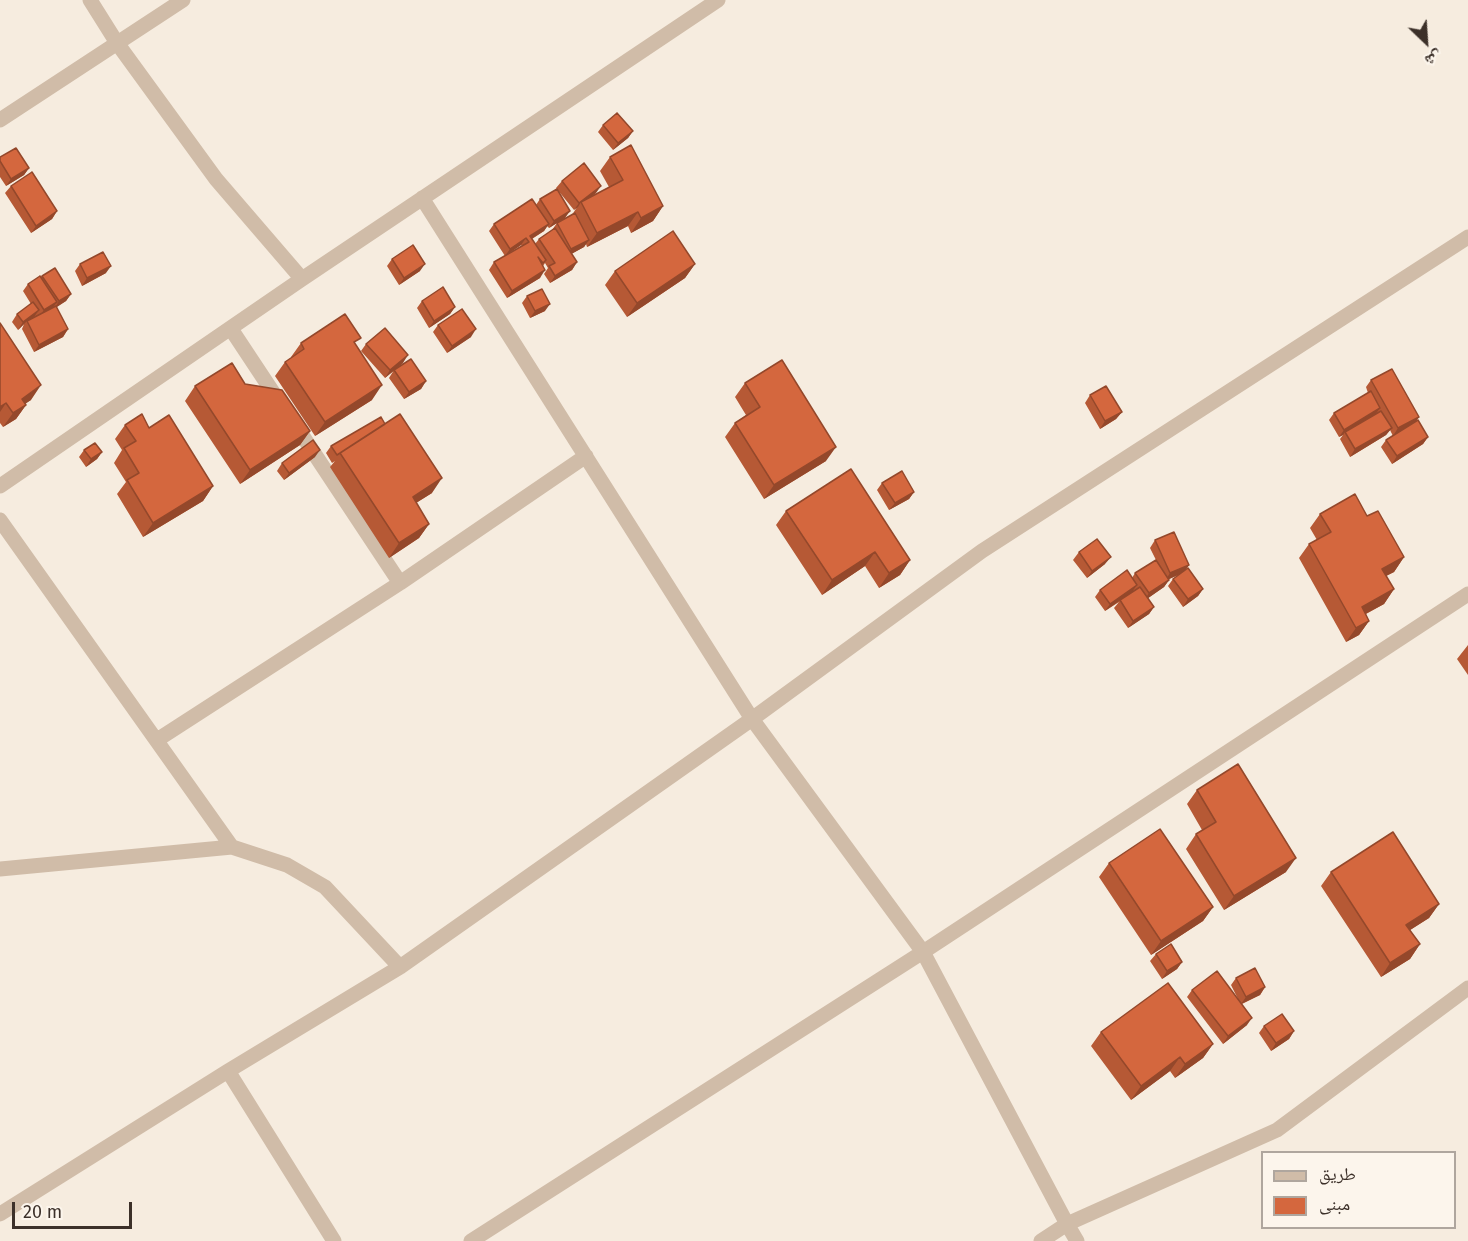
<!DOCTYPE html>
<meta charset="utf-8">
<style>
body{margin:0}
#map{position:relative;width:1468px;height:1241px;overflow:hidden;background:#f6ecdf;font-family:"Fira Sans","Noto Naskh Arabic",sans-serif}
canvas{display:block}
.legend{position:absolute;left:1261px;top:1151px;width:195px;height:78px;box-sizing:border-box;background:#fcf5ec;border:2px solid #afa69e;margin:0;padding:8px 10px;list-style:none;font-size:18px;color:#3c3029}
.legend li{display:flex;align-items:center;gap:12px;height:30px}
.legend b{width:30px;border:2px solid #afa69e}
.north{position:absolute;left:1396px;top:12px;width:60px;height:60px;-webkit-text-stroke:4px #fcf5ec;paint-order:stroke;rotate:155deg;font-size:16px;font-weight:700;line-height:24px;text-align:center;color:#3c3029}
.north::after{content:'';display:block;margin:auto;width:21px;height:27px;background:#3c3029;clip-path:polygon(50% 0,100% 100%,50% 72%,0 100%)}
.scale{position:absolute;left:12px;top:1202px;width:120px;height:27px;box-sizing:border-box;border:3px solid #3c3029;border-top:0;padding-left:8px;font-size:18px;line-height:21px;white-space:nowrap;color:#3c3029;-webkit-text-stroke:4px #fcf5ec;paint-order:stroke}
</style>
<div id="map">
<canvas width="1468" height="1241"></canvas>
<ul class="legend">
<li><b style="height:8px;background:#d0bca8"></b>طريق</li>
<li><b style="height:16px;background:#d4673e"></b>مبنى</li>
</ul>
<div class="north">ش</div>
<div class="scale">20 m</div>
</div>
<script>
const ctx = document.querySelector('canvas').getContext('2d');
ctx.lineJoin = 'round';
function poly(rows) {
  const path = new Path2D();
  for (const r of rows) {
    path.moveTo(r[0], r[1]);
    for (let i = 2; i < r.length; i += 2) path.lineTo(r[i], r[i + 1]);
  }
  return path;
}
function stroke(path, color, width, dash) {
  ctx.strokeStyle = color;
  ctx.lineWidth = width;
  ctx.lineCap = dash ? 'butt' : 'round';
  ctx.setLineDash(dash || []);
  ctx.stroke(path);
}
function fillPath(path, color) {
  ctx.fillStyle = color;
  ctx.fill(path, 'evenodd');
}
const minor = poly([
 [90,0,117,43,216,179,302,279],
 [0,120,183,0],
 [422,198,752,719,923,952,1067,1224,1077,1241],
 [231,329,280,403],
 [294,423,400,583],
 [0,486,302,279,718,0],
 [0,520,232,847],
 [157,740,400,583,586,456],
 [0,869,232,847,287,865,325,887,400,967],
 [228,1071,334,1241],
 [0,1214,228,1071,400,967,752,719,982,551,1468,237],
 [471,1241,923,952,1468,594],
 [1041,1241,1067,1224,1277,1130,1468,988]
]);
const wall = poly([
 [603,125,633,131,628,138,613,150,598,132],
 [0,157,29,168,24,175,6,186,0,177],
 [610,157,663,206,653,221,631,233,628,226,587,247,586,244,584,247,571,254,577,262,572,270,550,283,544,274,548,268,545,263,543,266,540,278,507,298,489,270,494,262,522,246,521,245,505,256,489,231,494,224,536,205,540,199,565,218,572,215,577,207,574,210,556,188,562,181,596,193,590,197,609,187,600,171],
 [557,223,552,230,539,239,535,244,532,239,544,231,547,226,549,228],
 [11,186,57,211,52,219,31,233,5,193],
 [392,259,420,271,399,285,387,266],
 [80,264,106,273,82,286,75,271],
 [695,264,685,278,627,317,605,285,615,271],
 [42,276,71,294,66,301,56,307,68,329,63,337,34,352,22,329,24,324,18,330,12,322,17,314,31,304,23,291,28,284,41,277],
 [527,296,545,311,530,318,522,303],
 [422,301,455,307,450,314,429,328,417,308],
 [0,323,31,400,25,403,26,405,16,419,3,427,0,423],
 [438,325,471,337,447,353,433,332],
 [301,343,356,345,372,400,315,436,275,376,285,362,291,358,291,357],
 [366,344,403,363,385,378,361,351],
 [394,370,426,381,421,389,404,399,389,378],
 [1371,380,1416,421,1428,437,1423,444,1392,464,1381,447,1386,440,1393,436,1390,430,1386,435,1350,457,1340,439,1343,435,1339,437,1329,420,1334,413,1368,393,1366,387],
 [745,383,826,461,764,499,725,437,735,423,746,415,735,397],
 [245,384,310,431,300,445,240,484,185,401,195,386],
 [1090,395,1122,412,1116,419,1100,429,1085,403],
 [385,424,432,493,416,503,429,524,419,538,389,558,330,467,335,461,332,463,326,453,331,446],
 [125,425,149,428,213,486,203,501,143,537,117,494,126,482,114,463,122,450,115,439],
 [84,450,102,452,97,459,86,467,79,457],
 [315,457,284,480,277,471,282,463],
 [882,483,914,492,909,499,889,510,877,490],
 [786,511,910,560,900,575,879,588,865,566,822,595,776,525],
 [1320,514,1367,516,1404,557,1394,572,1386,576,1394,589,1384,604,1366,614,1369,621,1359,635,1346,642,1299,558,1309,544,1317,540,1310,528],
 [1155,540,1189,565,1185,571,1203,589,1198,596,1183,607,1168,586,1173,579,1181,574,1169,579,1169,580,1164,587,1148,598,1154,607,1149,614,1128,628,1114,608,1119,602,1105,611,1095,597,1100,590,1132,578,1135,573,1156,560,1150,548],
 [1079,552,1105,564,1087,578,1073,560],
 [1468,645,1468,675,1457,659],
 [1197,790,1286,872,1224,910,1186,849,1196,834,1202,830,1187,804],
 [1109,863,1213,907,1203,921,1151,955,1099,877],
 [1331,872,1439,904,1429,918,1410,930,1420,944,1410,959,1381,977,1321,886],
 [1156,954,1182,962,1177,969,1162,979,1150,961],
 [1236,978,1265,987,1260,995,1242,1004,1247,1025,1223,1044,1187,997,1192,990,1238,999,1231,985],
 [1264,1026,1294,1031,1289,1039,1271,1051,1259,1033],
 [1101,1032,1213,1044,1203,1058,1175,1078,1170,1071,1131,1100,1091,1046]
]);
const shadedWall = poly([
 [633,131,628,138,613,150,618,143],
 [29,168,24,175,6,186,11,179],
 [601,186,596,193,582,204,581,202,578,207,574,210,579,203],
 [663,206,653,221,631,233,641,218],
 [57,211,52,219,31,233,36,226],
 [570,211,565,218,549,228,554,221],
 [638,212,628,226,587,247,597,233],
 [549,224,544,231,528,241,530,236],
 [526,238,521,245,505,256,510,249],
 [589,240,584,247,566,257,571,249],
 [577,262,572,270,550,283,555,276],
 [425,264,420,271,399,285,404,278],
 [695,264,685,278,627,317,637,303],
 [111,266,106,273,82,286,87,278],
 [545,270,540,278,507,298,512,291],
 [71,294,66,301,54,309,59,301],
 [57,302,52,309,39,317,44,310],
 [550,304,545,311,530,318,535,311],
 [455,307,450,314,429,328,434,321],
 [39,310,34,317,27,322,27,321,18,330,23,322],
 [68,329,63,337,34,352,39,345],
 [476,329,471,337,447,353,452,346],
 [408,355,403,363,385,378,390,370],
 [426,381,421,389,404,399,409,392],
 [41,385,31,400,12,413,22,399],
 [382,385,372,400,315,436,325,422],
 [6,403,0,412,0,407],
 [26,405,16,419,3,427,13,413],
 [1380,408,1375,415,1345,432,1343,435,1339,437,1344,430],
 [1122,412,1116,419,1100,429,1105,421],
 [1419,417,1414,424,1393,436,1398,428],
 [1392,428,1386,435,1350,457,1355,449],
 [310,431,300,445,240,484,250,470],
 [1428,437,1423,444,1392,464,1397,456],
 [836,447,826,461,764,499,774,485],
 [320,450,315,457,284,480,289,473],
 [102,452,97,459,86,467,91,459],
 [442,478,432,493,403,511,413,497],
 [213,486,203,501,143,537,153,523],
 [914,492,909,499,889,510,895,503],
 [429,524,419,538,389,558,399,543],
 [875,552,865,566,822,595,832,580],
 [1111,557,1105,564,1087,578,1092,571],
 [1404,557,1394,572,1372,583,1382,569],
 [910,560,900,575,879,588,889,573],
 [1189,565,1184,572,1165,581,1170,573],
 [1169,580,1164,587,1144,601,1149,593],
 [1137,585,1132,592,1105,611,1110,604],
 [1203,589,1198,596,1183,607,1188,599],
 [1394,589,1384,604,1352,621,1362,607],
 [1154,607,1149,614,1128,628,1133,621],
 [1369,621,1359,635,1346,642,1356,628],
 [1296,858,1286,872,1224,910,1234,896],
 [1439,904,1429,918,1396,939,1406,925],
 [1213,907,1203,921,1151,955,1161,941],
 [1420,944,1410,959,1381,977,1390,963],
 [1182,962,1177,969,1162,979,1167,971],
 [1265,987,1260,995,1241,1004,1246,997],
 [1252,1018,1247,1025,1223,1044,1228,1036],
 [1294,1031,1289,1039,1271,1051,1276,1043],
 [1213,1044,1203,1058,1175,1078,1185,1064],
 [1180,1057,1170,1071,1131,1100,1141,1086]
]);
const building = poly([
 [617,113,633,131,618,143,603,125,617,113],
 [631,145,663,206,641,218,638,212,597,233,581,202,623,180,610,157,631,145],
 [16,148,29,168,11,179,0,161,0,157,16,148],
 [584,163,601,186,579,203,562,181,584,163],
 [32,172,57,211,36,226,11,186,32,172],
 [557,189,570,211,554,221,540,199,557,189],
 [532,199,549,224,530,236,546,260,543,263,538,257,545,270,512,291,494,262,529,242,526,238,510,249,494,224,532,199],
 [575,213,589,240,571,249,557,223,575,213],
 [555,228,577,262,555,276,549,266,555,263,539,239,555,228],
 [673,231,695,264,637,303,615,271,673,231],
 [413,245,425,264,404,278,392,259,413,245],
 [103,252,111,266,87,278,80,264,103,252],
 [55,268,71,294,59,301,42,276,55,268],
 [40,276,57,302,44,310,28,284,40,276],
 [443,287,455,307,434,321,422,301,443,287],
 [542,289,550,304,535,311,527,296,542,289],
 [33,302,39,310,23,322,17,314,33,302],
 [56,306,68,329,39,345,27,321,56,306],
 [462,309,476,329,452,346,438,325,462,309],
 [345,314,361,338,354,342,382,385,325,422,285,362,304,349,301,343,345,314],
 [0,323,41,385,22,399,26,405,13,413,6,403,0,407,0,323],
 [385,328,408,355,390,370,366,344,385,328],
 [411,359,426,381,409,392,394,370,411,359],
 [782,360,836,447,774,485,735,423,760,407,745,383,782,360],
 [232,363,245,384,282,390,310,431,250,470,195,386,232,363],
 [1392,369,1419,417,1398,428,1371,380,1392,369],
 [1106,386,1122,412,1105,421,1090,395,1106,386],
 [1371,391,1380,408,1344,430,1334,413,1371,391],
 [1381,411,1392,428,1355,449,1345,432,1381,411],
 [142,414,149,428,169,415,213,486,153,523,127,480,139,473,124,448,136,441,125,425,142,414],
 [400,414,442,478,413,497,429,524,399,543,340,453,400,414],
 [381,417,385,424,337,455,331,446,381,417],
 [1418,420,1428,437,1397,456,1386,440,1418,420],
 [313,440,320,450,289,473,282,463,313,440],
 [95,443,102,452,91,459,84,450,95,443],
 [851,469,910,560,889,573,875,552,832,580,786,511,851,469],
 [902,471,914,492,895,503,882,483,902,471],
 [1355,494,1367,516,1378,511,1404,557,1382,569,1394,589,1362,607,1369,621,1356,628,1309,544,1331,532,1320,514,1355,494],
 [1174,532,1189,565,1170,573,1155,540,1174,532],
 [1097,539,1111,557,1092,571,1079,552,1097,539],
 [1156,560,1169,580,1149,593,1135,573,1156,560],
 [1188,568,1203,589,1188,599,1173,579,1188,568],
 [1127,570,1137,585,1110,604,1100,590,1127,570],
 [1140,587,1154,607,1133,621,1120,600,1140,587],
 [1238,764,1296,858,1234,896,1196,834,1216,822,1197,790,1238,764],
 [1160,829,1213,907,1161,941,1109,863,1160,829],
 [1393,832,1439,904,1406,925,1420,944,1390,963,1331,872,1393,832],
 [1171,944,1182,962,1167,971,1156,954,1171,944],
 [1255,968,1265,987,1246,997,1236,978,1255,968],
 [1217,971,1252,1018,1228,1036,1192,990,1217,971],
 [1168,983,1213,1044,1185,1064,1180,1057,1141,1086,1101,1032,1168,983],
 [1282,1014,1294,1031,1276,1043,1264,1026,1282,1014]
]);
stroke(minor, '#d0bca8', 15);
fillPath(wall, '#b65935');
fillPath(shadedWall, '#94482b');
fillPath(building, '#d4673e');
stroke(building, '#94482b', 1.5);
</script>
